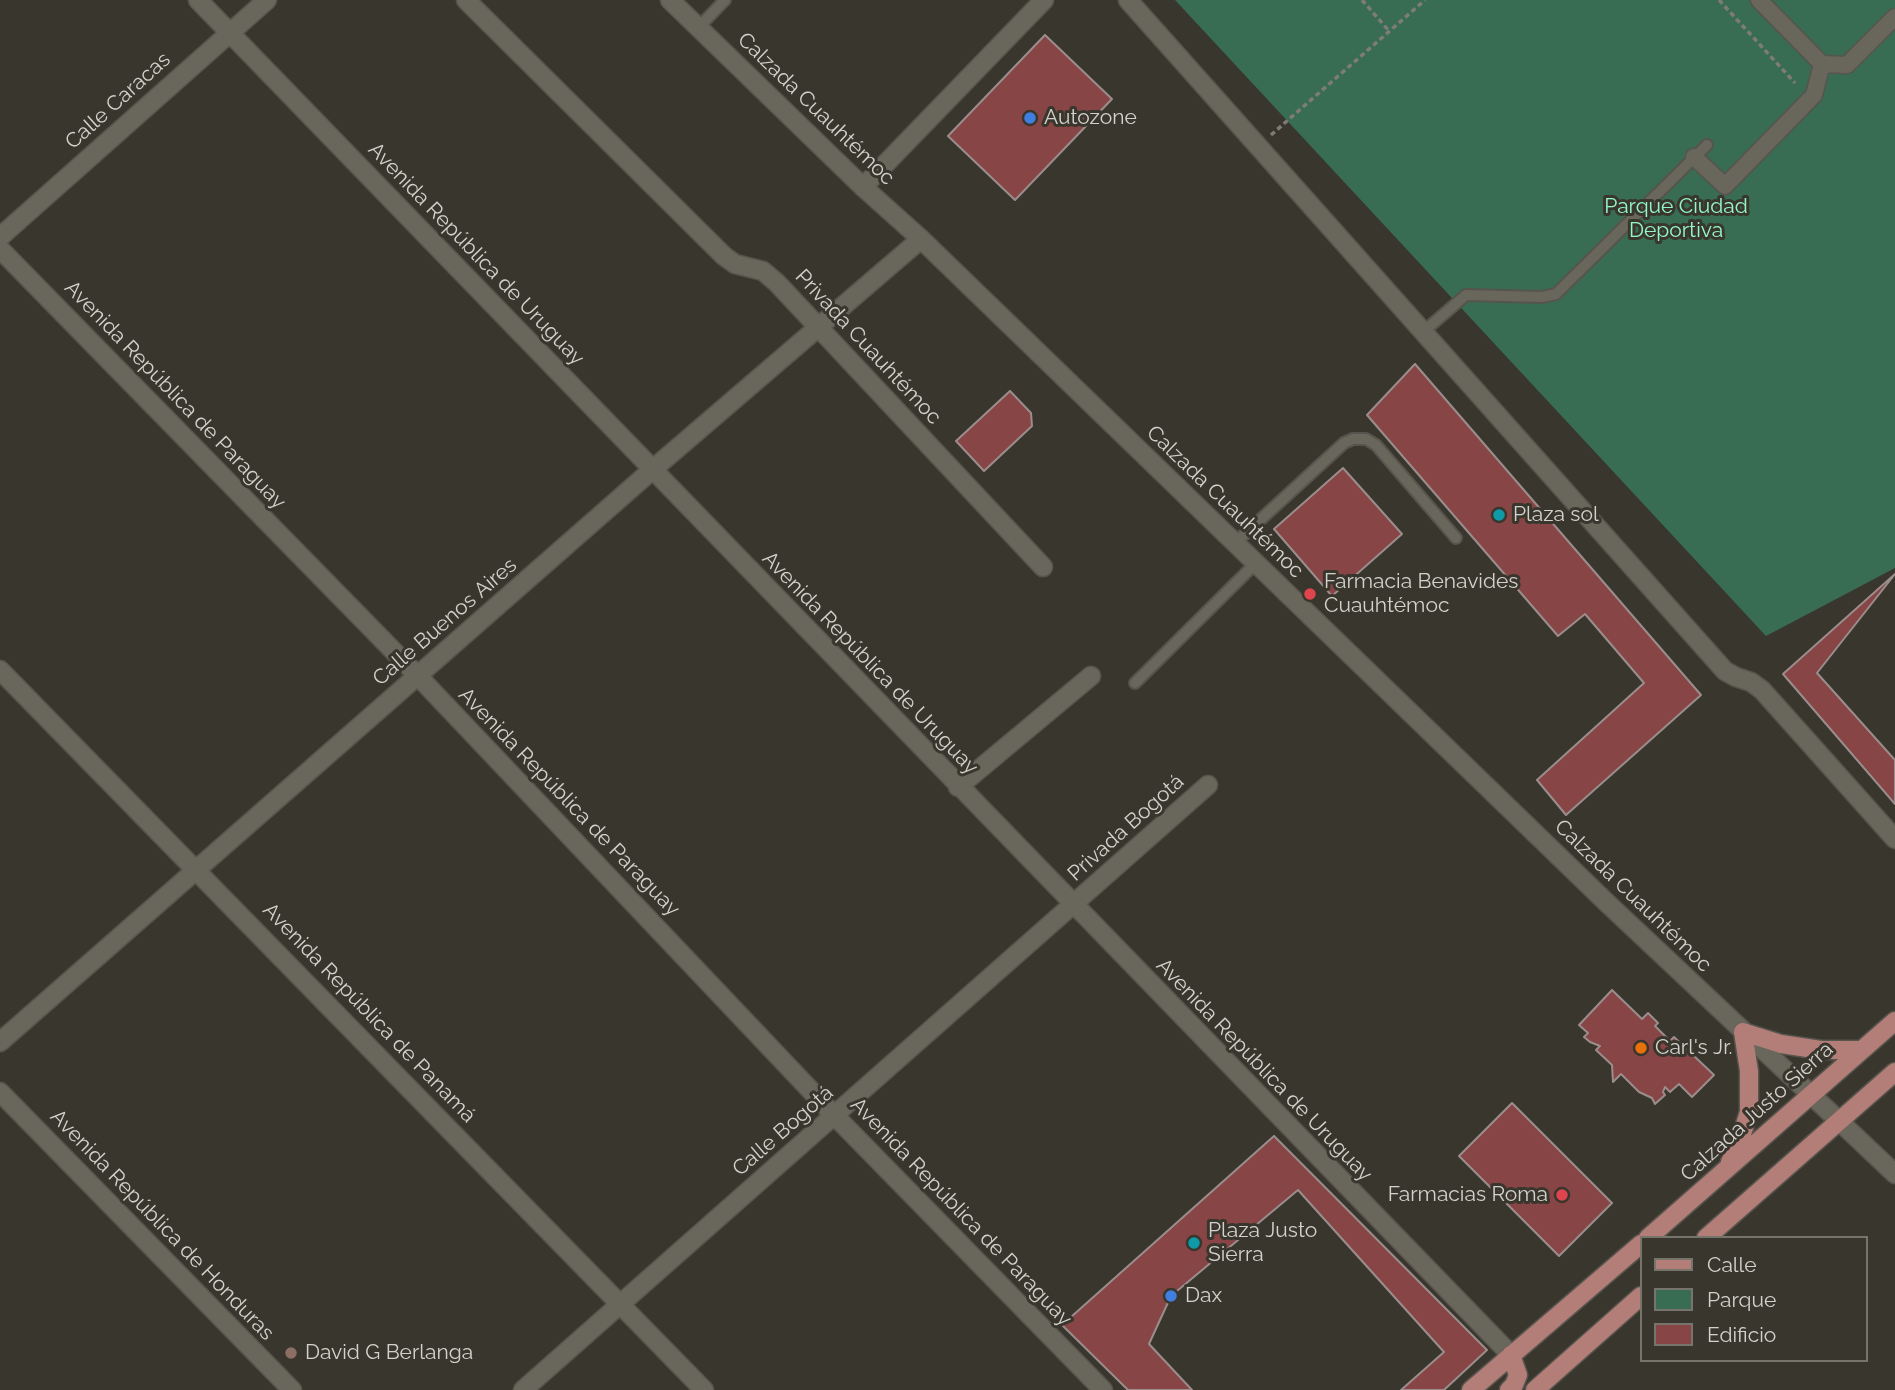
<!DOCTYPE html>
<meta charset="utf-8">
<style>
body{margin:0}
#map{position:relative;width:1895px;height:1390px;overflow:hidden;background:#39362d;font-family:Raleway,sans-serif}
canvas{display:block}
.legend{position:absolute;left:1640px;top:1236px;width:228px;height:126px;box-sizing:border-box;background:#39362d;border:2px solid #77746c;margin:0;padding:9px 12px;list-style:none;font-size:21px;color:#d3d1cb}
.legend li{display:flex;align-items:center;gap:14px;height:35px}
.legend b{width:35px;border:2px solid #77746c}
</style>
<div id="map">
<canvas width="1895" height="1390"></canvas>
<ul class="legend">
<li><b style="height:9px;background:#b37d78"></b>Calle</li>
<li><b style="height:19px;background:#386d54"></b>Parque</li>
<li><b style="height:19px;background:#874645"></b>Edificio</li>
</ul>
</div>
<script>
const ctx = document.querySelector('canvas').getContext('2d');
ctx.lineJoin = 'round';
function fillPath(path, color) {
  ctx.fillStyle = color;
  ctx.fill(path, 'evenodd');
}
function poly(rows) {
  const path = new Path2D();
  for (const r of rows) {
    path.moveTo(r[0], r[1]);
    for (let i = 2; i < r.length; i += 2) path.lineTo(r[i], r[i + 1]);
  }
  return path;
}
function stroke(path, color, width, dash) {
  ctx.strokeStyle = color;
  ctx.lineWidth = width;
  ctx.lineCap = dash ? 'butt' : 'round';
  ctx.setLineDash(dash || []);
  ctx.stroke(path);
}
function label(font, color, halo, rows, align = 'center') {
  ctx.font = font + ' Raleway,sans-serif';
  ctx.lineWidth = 6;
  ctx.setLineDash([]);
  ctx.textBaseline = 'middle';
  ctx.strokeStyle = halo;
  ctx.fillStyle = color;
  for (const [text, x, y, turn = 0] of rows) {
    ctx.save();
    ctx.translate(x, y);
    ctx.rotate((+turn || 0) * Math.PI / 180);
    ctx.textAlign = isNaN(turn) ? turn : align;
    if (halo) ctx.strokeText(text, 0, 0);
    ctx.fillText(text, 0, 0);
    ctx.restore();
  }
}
const green = poly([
 [1175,0,1895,0,1895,568,1766,636]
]);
const building = poly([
 [1045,35,1112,99,1015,200,948,136,1045,35],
 [1415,364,1701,695,1566,815,1537,780,1644,683,1585,614,1558,636,1367,415,1415,364],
 [1010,391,1031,413,1032,426,984,471,956,441,1010,391],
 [1343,468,1402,534,1332,596,1274,529,1343,468],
 [1895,574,1817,673,1895,760,1895,804,1783,674,1895,574],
 [1612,990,1642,1019,1648,1013,1658,1023,1655,1026,1670,1041,1674,1037,1714,1075,1692,1097,1679,1084,1670,1092,1665,1087,1663,1092,1665,1095,1655,1104,1652,1098,1639,1092,1621,1074,1613,1082,1612,1065,1596,1050,1600,1046,1590,1042,1584,1037,1588,1033,1579,1025,1612,990],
 [1512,1103,1612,1203,1559,1256,1459,1156,1512,1103],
 [1274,1136,1487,1350,1444,1390,1401,1390,1444,1352,1298,1190,1171,1296,1149,1344,1192,1390,1128,1390,1062,1325,1274,1136]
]);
const path = poly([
 [1362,0,1390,32],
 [1719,0,1795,83],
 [1271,135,1425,0]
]);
const service = poly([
 [698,28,725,0],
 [1423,332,1466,295,1542,297,1556,294,1707,145],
 [1235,543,1344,443,1353,439,1366,439,1376,445,1456,538],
 [1135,683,1256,563]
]);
const pedestrian = poly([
 [1759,0,1822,64,1847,65,1895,17],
 [1694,157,1725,186,1814,95,1822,64]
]);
const minor = poly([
 [198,0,1511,1355],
 [466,0,724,256,735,264,763,271,777,283,1043,567],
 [1128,0,1725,671,1736,677,1751,682,1762,690,1895,839],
 [863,187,1044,0],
 [0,237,267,0],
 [0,249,418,676,835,1116,1103,1390],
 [0,670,704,1390],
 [958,787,1091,676],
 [0,1042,652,470,921,239],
 [0,1092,292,1390],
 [1838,1120,1895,1174],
 [523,1390,1208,785]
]);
const secondary = poly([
 [670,0,863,187,921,239,1606,902,1838,1120]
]);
const primary = poly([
 [1730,1162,1741,1137,1749,1112,1749,1071,1743,1032,1781,1044,1821,1050,1862,1050],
 [1648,1238,1895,1021],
 [1706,1238,1895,1072],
 [1471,1390,1641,1244],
 [1509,1390,1514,1385,1518,1375,1511,1355],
 [1535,1390,1641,1296]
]);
const markers = [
 [1030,118,7,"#3f7fe0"],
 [1499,515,7,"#0f9aa8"],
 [1310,594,7,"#e0444e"],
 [1641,1048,7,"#e8710a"],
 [1562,1195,7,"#e0444e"],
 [1194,1243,7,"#0f9aa8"],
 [1171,1296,7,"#3f7fe0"],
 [291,1353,7,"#8d6e63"]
];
const streetNames = [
 ["Calle Caracas",118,101,-42],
 ["Calzada Cuauhtémoc",816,109,44],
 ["Avenida República de Uruguay",476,254,46],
 ["Privada Cuauhtémoc",868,347,47],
 ["Avenida República de Paraguay",175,395,46],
 ["Calzada Cuauhtémoc",1225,502,44],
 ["Calle Buenos Aires",445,622,-41],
 ["Avenida República de Uruguay",870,663,46],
 ["Avenida República de Paraguay",569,802,46],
 ["Privada Bogotá",1126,828,-42],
 ["Calzada Cuauhtémoc",1633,896,44],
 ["Avenida República de Panamá",369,1013,46],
 ["Avenida República de Uruguay",1264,1070,46],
 ["Calzada Justo Sierra",1757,1112,-42],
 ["Calle Bogotá",783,1131,-41],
 ["Avenida República de Paraguay",961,1212,46],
 ["Avenida República de Honduras",162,1225,46]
];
const poiNames = [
 ["Autozone",1044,118],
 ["Plaza sol",1513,515],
 ["Farmacia Benavides",1324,582],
 ["Cuauhtémoc",1324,606],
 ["Carl's Jr.",1655,1048],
 ["Farmacias Roma",1548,1195,"right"],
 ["Plaza Justo",1208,1231],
 ["Sierra",1208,1255],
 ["Dax",1185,1296],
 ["David G Berlanga",305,1353]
];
const parkNames = [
 ["Parque Ciudad",1676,207],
 ["Deportiva",1676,231]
];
fillPath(green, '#386d54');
fillPath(building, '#874645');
stroke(building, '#9a8d8c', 2);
stroke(service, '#56544c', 14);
stroke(pedestrian, '#56544c', 19);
stroke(minor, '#56544c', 21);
stroke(secondary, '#56544c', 21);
stroke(primary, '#56544c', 21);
stroke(path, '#7f7c75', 3.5, [5, 3.5]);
stroke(service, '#69665c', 10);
stroke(pedestrian, '#69665c', 16);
stroke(minor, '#69665c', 18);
stroke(secondary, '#69665c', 18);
stroke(primary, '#b37d78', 18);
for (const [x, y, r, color] of markers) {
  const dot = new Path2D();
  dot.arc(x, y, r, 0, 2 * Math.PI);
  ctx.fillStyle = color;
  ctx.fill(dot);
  stroke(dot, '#39362d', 2.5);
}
label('21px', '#d3d1cb', '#39362d', streetNames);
label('21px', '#d3d1cb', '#39362d', poiNames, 'left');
label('21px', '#92f8c7', '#39362d', parkNames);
</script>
